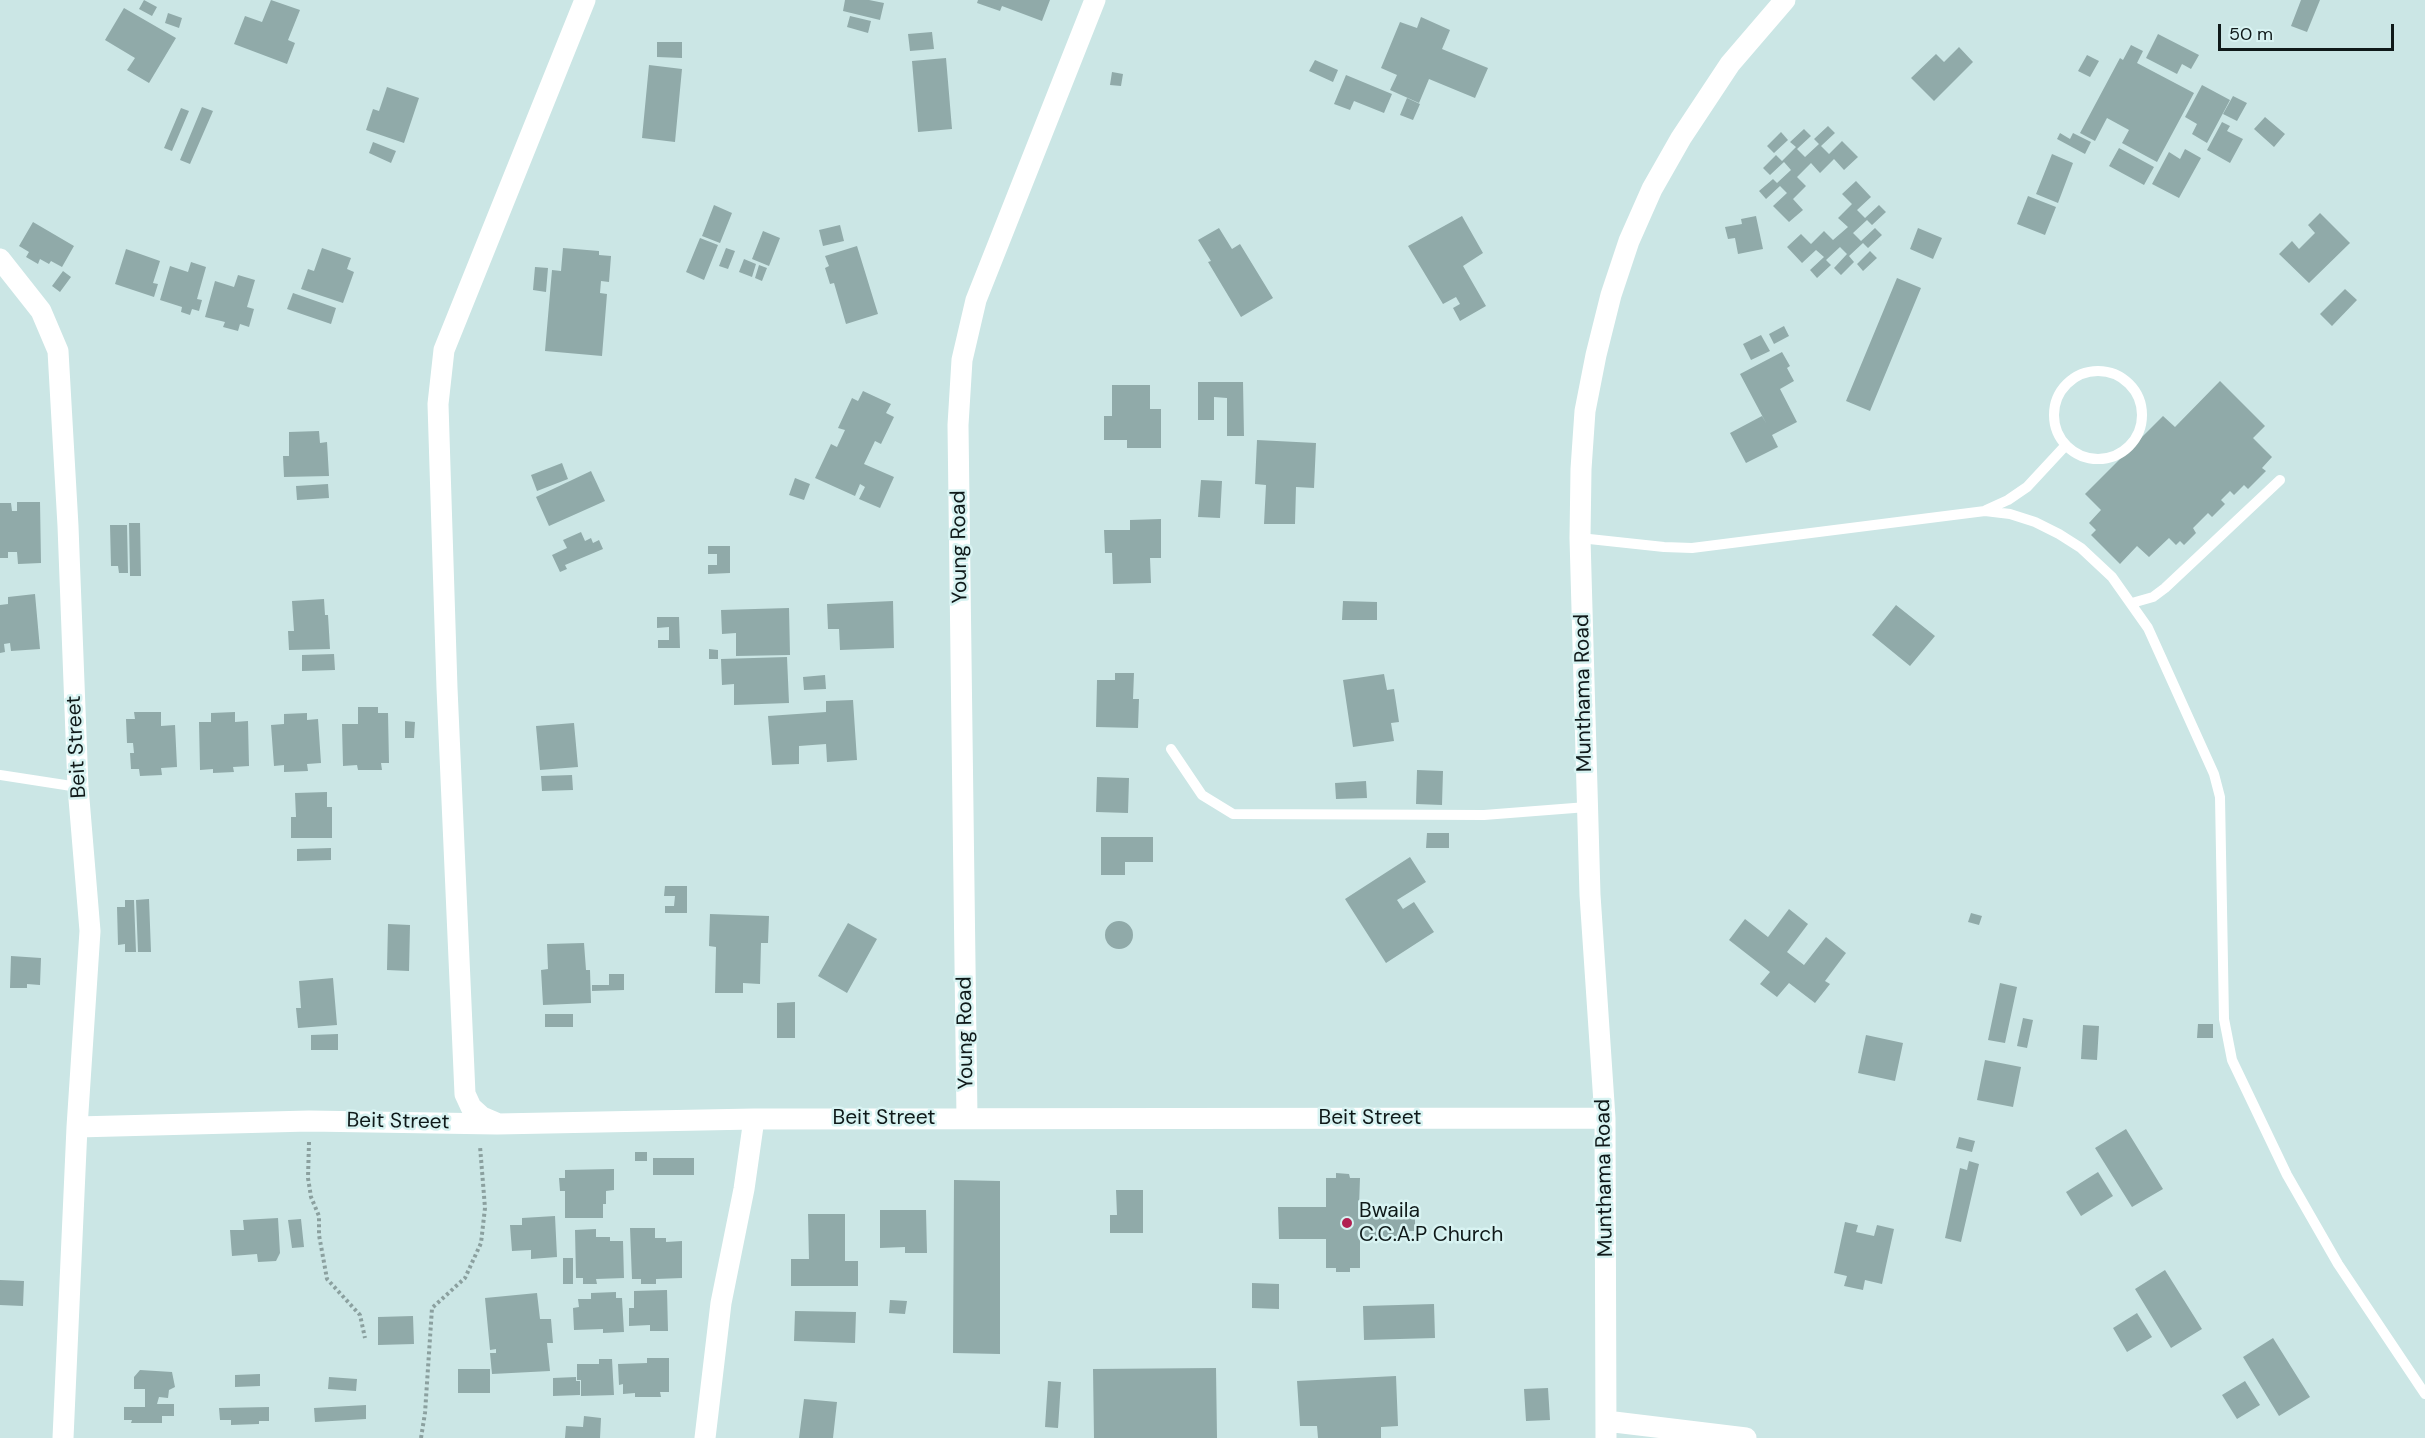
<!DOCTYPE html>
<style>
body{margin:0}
#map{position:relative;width:2425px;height:1438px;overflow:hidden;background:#cbe6e5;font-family:"DM Sans",sans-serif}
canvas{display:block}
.scale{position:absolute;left:2218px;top:24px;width:176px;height:27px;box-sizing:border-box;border:3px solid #0f1919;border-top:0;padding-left:8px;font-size:18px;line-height:21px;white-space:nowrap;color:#0f1919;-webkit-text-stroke:4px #d8f3f2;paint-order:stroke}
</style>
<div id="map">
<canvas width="2425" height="1438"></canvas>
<div class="scale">50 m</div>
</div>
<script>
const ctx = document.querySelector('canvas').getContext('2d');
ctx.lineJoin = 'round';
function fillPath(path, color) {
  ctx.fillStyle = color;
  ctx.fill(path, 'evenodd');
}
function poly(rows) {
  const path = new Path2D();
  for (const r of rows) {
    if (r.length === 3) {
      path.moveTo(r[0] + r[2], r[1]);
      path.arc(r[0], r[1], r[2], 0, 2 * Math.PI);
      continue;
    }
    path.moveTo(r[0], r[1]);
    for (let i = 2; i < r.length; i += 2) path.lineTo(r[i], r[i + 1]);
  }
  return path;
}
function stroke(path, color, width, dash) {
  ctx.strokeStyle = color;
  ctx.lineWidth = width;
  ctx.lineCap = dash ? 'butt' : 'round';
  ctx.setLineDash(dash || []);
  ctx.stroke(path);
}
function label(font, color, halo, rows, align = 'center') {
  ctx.font = font + ' "DM Sans",sans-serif';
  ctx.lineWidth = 5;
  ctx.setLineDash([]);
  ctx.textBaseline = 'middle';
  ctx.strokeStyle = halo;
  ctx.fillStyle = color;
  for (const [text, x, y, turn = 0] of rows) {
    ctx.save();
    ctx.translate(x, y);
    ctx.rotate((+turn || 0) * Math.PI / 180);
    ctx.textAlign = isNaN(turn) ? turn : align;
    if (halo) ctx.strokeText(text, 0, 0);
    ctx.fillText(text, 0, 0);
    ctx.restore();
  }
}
const building = poly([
 [144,0,157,7,152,16,139,9],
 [271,0,300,10,288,40,295,43,287,64,234,44,245,16,262,22],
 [845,0,869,0,884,3,880,20,843,11],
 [978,0,1050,0,1042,21,1002,6,1000,11,977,3],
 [2301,0,2320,0,2307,32,2291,26],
 [124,8,176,38,149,83,127,70,135,58,105,40],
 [168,13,182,18,179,28,165,23],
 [850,16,871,21,868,33,847,27],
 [1421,17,1450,30,1442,49,1488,68,1475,98,1429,79,1419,103,1390,90,1397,75,1381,68,1400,22,1417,28],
 [932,32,934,49,910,51,908,34],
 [2158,34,2199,55,2191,69,2182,64,2177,74,2146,58],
 [657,42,682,42,682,58,657,57],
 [2131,45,2143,51,2137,63,2194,93,2157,162,2122,143,2129,130,2107,118,2095,141,2080,133,2120,58,2123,60],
 [1959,47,1973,62,1934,101,1911,78,1936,54,1944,62],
 [2087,55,2099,61,2090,77,2078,71],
 [946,58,952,129,918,132,912,61],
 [1315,60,1338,70,1333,82,1309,71],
 [649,65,682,69,675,142,642,138],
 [1112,72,1123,74,1121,86,1110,85],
 [1346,75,1392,94,1384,113,1354,101,1350,110,1334,104],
 [2202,85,2230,100,2207,143,2192,134,2197,124,2185,117],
 [387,87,419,98,404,143,366,130,373,109,379,111],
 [2233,96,2247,103,2237,121,2223,114],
 [1407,98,1420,104,1413,120,1400,115],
 [202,107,213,111,190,164,180,160],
 [181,108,189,111,172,151,164,148],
 [2265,117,2285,134,2274,147,2254,129],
 [2222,122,2230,126,2227,131,2243,139,2230,163,2207,150],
 [1828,126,1835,133,1821,146,1829,154,1842,141,1858,157,1844,170,1834,159,1820,173,1811,163,1797,177,1806,186,1793,199,1803,210,1789,222,1773,206,1787,193,1780,186,1766,199,1759,191,1773,179,1777,183,1791,170,1784,162,1770,175,1763,168,1776,155,1782,161,1796,147,1790,142,1804,129,1811,136,1797,149,1805,157,1819,144,1814,139],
 [1781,132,1788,140,1774,153,1767,146],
 [2060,133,2070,139,2073,133,2091,142,2085,154,2057,139],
 [373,142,396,151,391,163,369,153],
 [2119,148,2154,167,2144,185,2109,166],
 [2185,149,2201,158,2179,198,2152,184,2169,152,2180,159],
 [2052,154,2073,163,2058,203,2036,194],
 [1856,181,1871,197,1857,210,1865,218,1879,205,1886,212,1872,225,1867,220,1853,233,1861,241,1875,228,1882,235,1868,248,1863,243,1849,256,1854,262,1841,275,1834,268,1847,254,1840,247,1826,260,1831,265,1817,278,1810,270,1824,257,1816,250,1802,263,1787,247,1801,234,1811,244,1824,231,1833,240,1848,227,1838,218,1852,204,1842,194],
 [2028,196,2056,207,2045,235,2017,224],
 [714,205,732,213,720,243,702,236],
 [2320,213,2350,243,2309,283,2279,254,2292,241,2299,249,2315,233,2308,225],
 [1462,216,1483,253,1463,266,1486,306,1460,321,1453,308,1460,304,1456,297,1443,304,1408,246],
 [1756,216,1763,249,1738,254,1735,238,1728,239,1725,227,1742,224,1741,219],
 [33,222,74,246,62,267,51,261,49,264,40,259,38,264,26,257,29,252,19,246],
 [840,225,844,241,823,246,819,230],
 [1219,228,1232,249,1240,244,1273,298,1241,317,1208,262,1211,261,1198,240],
 [1918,228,1942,238,1933,259,1910,249],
 [763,231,780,238,769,266,752,259],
 [700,238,718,245,704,280,686,272],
 [857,246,878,314,846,324,834,283,830,284,825,268,829,266,825,256],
 [322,248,351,258,347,269,354,272,343,303,301,289,308,269,314,271],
 [563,248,599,251,599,255,611,256,609,282,601,281,600,293,607,294,602,356,545,351,552,270,561,271],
 [726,248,735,251,728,269,719,266],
 [126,249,160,261,153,283,158,284,154,297,115,284],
 [1870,251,1877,258,1863,271,1857,264],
 [744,259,756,264,752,277,739,272],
 [191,262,206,267,197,299,202,300,199,311,192,309,190,315,181,312,182,307,160,300,170,266,188,272],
 [759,265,767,268,762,281,755,278],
 [535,267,548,268,546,292,533,290],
 [63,271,71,277,60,292,52,286],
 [238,275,255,280,247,307,254,309,249,327,240,324,238,331,223,327,225,322,205,317,215,281,234,287],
 [1897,278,1921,288,1870,411,1846,401],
 [2345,289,2357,300,2332,326,2320,314],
 [293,293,336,308,331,324,287,309],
 [1784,326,1789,336,1774,344,1769,334],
 [1761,335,1770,351,1751,360,1743,344],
 [1782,352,1790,366,1787,368,1794,381,1780,389,1797,422,1772,435,1778,447,1746,463,1730,433,1762,416,1766,423,1740,374],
 [2220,381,2265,426,2253,438,2272,457,2262,468,2266,471,2248,489,2244,485,2234,495,2230,491,2221,500,2225,504,2212,517,2208,513,2193,528,2196,533,2184,545,2180,541,2176,545,2169,538,2149,557,2137,546,2120,564,2091,535,2096,530,2089,523,2101,510,2085,494,2163,416,2175,427],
 [1198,382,1243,382,1244,436,1227,436,1227,398,1214,397,1214,420,1198,420],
 [1112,385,1150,385,1150,409,1161,409,1161,448,1127,448,1127,440,1104,440,1104,416,1112,416],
 [863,391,891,404,886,413,894,417,881,444,875,441,864,464,894,477,880,508,859,499,865,487,860,484,855,496,815,478,831,444,837,447,845,430,838,428,852,398,858,401],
 [319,431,320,443,327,442,329,476,284,477,283,456,289,456,289,432],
 [1257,440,1316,443,1314,488,1296,487,1295,524,1264,524,1266,485,1255,484],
 [562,463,568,479,537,491,531,475],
 [591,471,605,501,549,526,536,497],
 [795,478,810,484,804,500,789,495],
 [1201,480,1222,481,1220,518,1198,517],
 [328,484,329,498,297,500,296,486],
 [17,502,40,502,41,563,18,564,17,552,8,552,8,558,0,558,0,503,11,503,12,511,17,511],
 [1161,519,1161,558,1150,558,1151,583,1113,584,1112,553,1105,553,1104,530,1130,530,1130,520],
 [129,523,140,523,141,576,130,576],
 [110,525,127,525,128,573,119,573,118,566,111,566],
 [581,532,585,541,591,538,593,543,599,540,603,549,565,565,567,569,560,572,552,555,567,548,563,540],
 [708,546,730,546,730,573,708,574,708,565,717,565,717,554,708,554],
 [35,594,40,649,11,651,10,643,4,644,5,652,0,653,0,605,8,604,8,597],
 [324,599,325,615,328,615,330,649,289,650,288,631,294,631,292,601],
 [893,601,894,648,840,650,839,629,828,629,827,604],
 [1343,601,1377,602,1377,620,1342,620],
 [1896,605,1935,636,1910,666,1872,635],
 [789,608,790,655,736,656,736,633,722,634,721,610],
 [657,617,679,617,680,648,658,648,658,640,669,640,669,627,657,628],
 [709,649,718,650,718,659,709,659],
 [334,654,335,670,302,671,302,655],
 [787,657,789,703,734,705,734,684,722,685,721,659],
 [1115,673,1134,673,1133,699,1139,699,1138,728,1096,727,1097,680,1115,680],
 [1384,674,1387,690,1394,689,1399,722,1391,723,1394,741,1353,747,1343,680],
 [825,675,826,689,804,690,803,677],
 [853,700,857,760,827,762,826,744,799,746,799,764,772,765,768,716,826,712,826,701],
 [358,707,378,707,378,713,388,713,389,763,381,763,382,770,358,770,357,765,343,766,342,724,358,724],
 [134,712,161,712,161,726,175,725,177,767,161,768,162,775,140,776,139,769,131,769,130,753,134,753,133,743,127,743,126,719,135,719],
 [235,712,235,722,248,721,249,766,233,767,234,772,213,773,213,769,200,770,199,722,211,722,211,713],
 [307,713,307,720,318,719,321,763,307,764,308,771,284,772,284,765,274,766,271,725,284,724,284,714],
 [405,721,415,722,414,738,405,738],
 [574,723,578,767,540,770,536,726],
 [1417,770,1443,771,1442,805,1416,804],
 [572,775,573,790,542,791,541,776],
 [1097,777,1129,778,1128,813,1096,812],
 [1366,781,1367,798,1336,799,1335,783],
 [327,792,327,807,332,807,332,838,291,838,291,817,296,817,295,793],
 [1427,833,1449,833,1449,848,1426,848],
 [1101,837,1153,837,1153,862,1125,862,1125,875,1101,875],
 [331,848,331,860,297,861,297,849],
 [1410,857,1426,882,1397,900,1403,909,1414,902,1434,932,1386,963,1345,899],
 [665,886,687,886,687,913,665,913,665,906,674,906,675,896,664,896],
 [149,899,151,952,138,952,136,900],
 [125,900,134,900,136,952,125,952,125,944,118,945,117,907,125,907],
 [1789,909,1808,924,1787,952,1804,965,1826,937,1846,953,1825,981,1830,984,1815,1003,1789,983,1777,997,1760,984,1770,972,1729,940,1745,919,1768,937],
 [1971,913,1982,916,1979,925,1968,922],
 [710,914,769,916,768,943,761,943,760,984,743,983,743,993,715,993,716,947,709,946],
 [1119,935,14],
 [848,923,877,939,847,993,818,976],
 [388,924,410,925,409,971,387,970],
 [584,943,586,970,590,970,591,1003,543,1005,541,970,548,969,547,944],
 [11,956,41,958,40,985,27,984,27,988,10,988],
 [609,974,624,974,624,990,592,991,592,985,609,985],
 [333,978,337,1025,298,1028,296,1008,301,1008,299,981],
 [2000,983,2017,987,2005,1043,1988,1040],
 [795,1002,795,1038,777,1038,777,1003],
 [545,1014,573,1014,573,1027,545,1027],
 [2023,1018,2033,1020,2027,1048,2017,1046],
 [2198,1024,2213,1024,2213,1038,2197,1038],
 [2083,1025,2099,1026,2097,1060,2081,1059],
 [338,1034,338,1050,311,1050,311,1035],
 [1866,1035,1903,1043,1895,1081,1858,1073],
 [1985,1060,2021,1067,2013,1107,1977,1100],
 [2126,1129,2163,1189,2132,1207,2095,1148],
 [1959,1137,1975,1141,1972,1152,1956,1148],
 [635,1152,647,1152,647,1161,635,1161],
 [653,1158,694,1158,694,1175,653,1175],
 [1969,1161,1979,1164,1961,1242,1945,1238,1960,1168,1967,1170],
 [614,1169,614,1190,606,1191,606,1204,603,1204,603,1218,565,1218,565,1191,560,1191,559,1178,565,1178,565,1170],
 [2098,1172,2113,1196,2081,1216,2066,1192],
 [1336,1173,1349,1174,1350,1178,1360,1178,1359,1207,1403,1207,1402,1215,1415,1215,1415,1231,1402,1231,1403,1239,1360,1239,1360,1268,1350,1268,1350,1272,1336,1272,1336,1268,1326,1268,1326,1239,1279,1239,1278,1207,1326,1207,1326,1178,1336,1178],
 [954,1180,1000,1181,1000,1354,953,1353],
 [1116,1190,1143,1190,1143,1233,1110,1233,1110,1215,1117,1215],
 [880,1210,926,1210,927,1253,905,1253,905,1247,880,1248],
 [808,1214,845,1214,845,1261,858,1261,858,1286,791,1286,791,1259,809,1259],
 [555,1216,557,1257,531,1259,531,1250,512,1251,510,1225,522,1225,522,1218],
 [278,1218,280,1253,276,1261,258,1262,257,1254,232,1256,230,1230,244,1230,243,1220],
 [301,1219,304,1247,292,1248,288,1220],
 [1845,1222,1858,1225,1856,1232,1874,1236,1877,1225,1894,1229,1882,1284,1865,1280,1863,1290,1844,1286,1847,1276,1834,1273],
 [630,1228,655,1228,655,1238,666,1238,666,1242,682,1241,682,1278,656,1279,656,1284,641,1284,641,1279,632,1279],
 [596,1229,596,1237,610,1237,610,1241,623,1241,624,1278,596,1279,597,1284,583,1284,583,1278,576,1278,575,1230],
 [563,1258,573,1258,573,1284,563,1284],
 [2165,1270,2202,1329,2171,1348,2135,1289],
 [0,1280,24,1281,23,1306,0,1305],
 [1252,1283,1279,1284,1279,1309,1252,1308],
 [667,1290,668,1331,650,1331,650,1325,629,1326,629,1308,634,1308,634,1291],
 [616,1292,616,1298,622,1298,624,1332,603,1333,603,1329,574,1330,573,1308,579,1307,578,1299,591,1299,591,1293],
 [537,1293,540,1319,551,1319,553,1343,547,1343,550,1371,492,1374,490,1353,496,1353,496,1349,490,1350,485,1298],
 [890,1300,907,1301,905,1314,889,1313],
 [1434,1304,1435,1338,1364,1340,1363,1306],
 [795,1311,856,1312,855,1343,794,1341],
 [2137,1313,2152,1337,2127,1352,2113,1328],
 [413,1316,414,1344,378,1345,378,1317],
 [2273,1338,2310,1397,2279,1416,2243,1357],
 [647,1358,669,1358,669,1392,660,1392,661,1397,635,1397,635,1393,623,1394,623,1384,619,1385,618,1364,647,1363],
 [599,1359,612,1359,614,1395,581,1396,581,1380,577,1380,577,1364,599,1364],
 [1216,1368,1217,1438,1094,1438,1093,1369],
 [458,1369,490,1369,490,1393,458,1393],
 [140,1370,172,1372,175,1387,169,1390,168,1398,159,1397,157,1404,174,1404,174,1416,162,1416,162,1423,131,1423,132,1420,124,1420,124,1407,145,1407,145,1389,134,1389,134,1377],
 [260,1374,260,1386,235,1387,235,1375],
 [1396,1376,1398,1426,1381,1427,1381,1438,1318,1438,1317,1426,1300,1426,1297,1381],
 [329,1377,357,1379,356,1391,328,1389],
 [576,1377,576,1381,580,1381,580,1395,553,1396,553,1378],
 [1048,1381,1061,1382,1058,1428,1045,1427],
 [2245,1381,2260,1405,2237,1419,2222,1395],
 [1548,1388,1550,1420,1526,1421,1524,1389],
 [804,1399,837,1402,833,1438,799,1438],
 [366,1405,366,1419,315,1422,314,1408],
 [269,1407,269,1421,259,1421,259,1424,231,1425,231,1420,220,1420,219,1408],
 [584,1416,601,1418,600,1438,565,1438,566,1426,583,1427]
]);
const path = poly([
 [309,1142,308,1178,311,1197,319,1216,319,1235,327,1279,360,1315,365,1338],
 [421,1438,425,1413,432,1308,465,1278,481,1243,485,1208,480,1146]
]);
const lane = poly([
 [2098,415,44],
 [1986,510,2008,500,2027,487,2066,445],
 [1580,538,1664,547,1692,548,1985,511,2010,514,2035,522,2059,534,2081,548,2112,577,2148,628,2214,774,2220,797,2224,1019,2232,1060,2287,1175,2338,1264,2425,1394],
 [2132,603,2153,597,2165,588,2280,480],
 [1171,749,1202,795,1233,814,1484,815,1587,807],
 [0,775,78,787]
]);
const street = poly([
 [0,259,41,311,58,351,68,526,78,787,90,931,77,1127,63,1438],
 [967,1118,958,425,962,360,976,300,1095,0],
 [496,1123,482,1117,471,1107,465,1094,447,688,438,404,444,350,585,0],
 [77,1127,309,1121,497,1124,754,1119,1605,1118],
 [1606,1421,1746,1438],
 [705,1438,721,1303,744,1189,754,1119],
 [1606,1438,1605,1118,1590,895,1580,538,1581,469,1585,411,1596,355,1611,295,1629,241,1652,189,1681,138,1730,64,1785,0]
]);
const markers = [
 [1347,1223,6,"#b12051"]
];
const streetNames = [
 ["Young Road",960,547,-91],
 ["Munthama Road",1584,693,-91],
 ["Beit Street",77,747,-93],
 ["Young Road",966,1033,-91],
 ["Beit Street",884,1118],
 ["Beit Street",1370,1118],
 ["Beit Street",398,1122,1],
 ["Munthama Road",1605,1178,-91]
];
const poiNames = [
 ["Bwaila",1359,1211],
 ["C.C.A.P Church",1359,1235]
];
fillPath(building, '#90aaa9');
stroke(path, '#8ba09f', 4, [3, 3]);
stroke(lane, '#fff', 10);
stroke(street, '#fff', 21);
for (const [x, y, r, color] of markers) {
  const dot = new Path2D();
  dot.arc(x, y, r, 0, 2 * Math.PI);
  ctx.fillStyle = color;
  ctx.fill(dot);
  stroke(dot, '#d8f3f2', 2);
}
label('21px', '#0f1919', '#d8f3f2', streetNames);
label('21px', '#0f1919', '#d8f3f2', poiNames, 'left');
</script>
